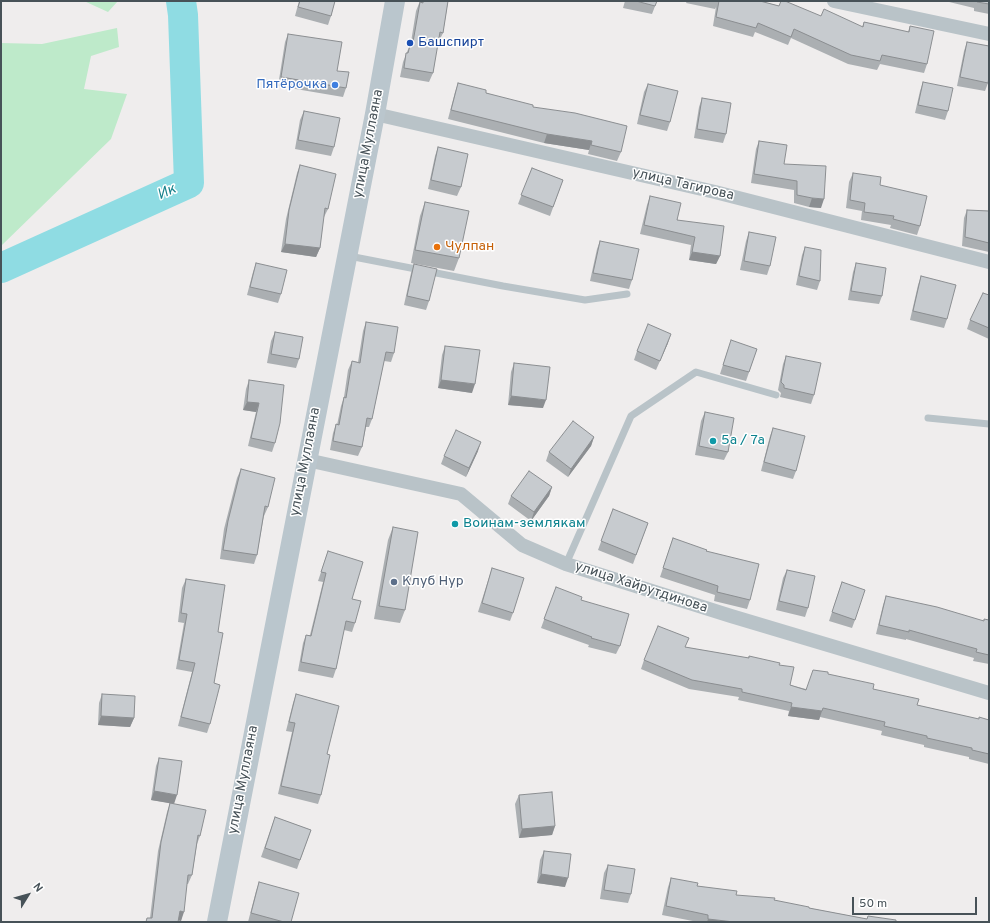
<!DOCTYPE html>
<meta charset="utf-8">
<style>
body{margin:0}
#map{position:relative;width:990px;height:923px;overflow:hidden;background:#efeded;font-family:Overpass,sans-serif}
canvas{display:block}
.frame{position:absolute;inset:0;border:2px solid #475258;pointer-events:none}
.north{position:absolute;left:8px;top:875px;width:40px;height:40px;-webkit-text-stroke:3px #fff;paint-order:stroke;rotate:53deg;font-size:11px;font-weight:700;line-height:16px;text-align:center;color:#475258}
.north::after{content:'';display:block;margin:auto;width:14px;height:18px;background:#475258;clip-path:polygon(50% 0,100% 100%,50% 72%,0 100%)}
.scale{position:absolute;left:852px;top:897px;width:125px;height:18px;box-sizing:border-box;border:2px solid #475258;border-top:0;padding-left:5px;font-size:12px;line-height:14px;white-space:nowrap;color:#475258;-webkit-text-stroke:3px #fff;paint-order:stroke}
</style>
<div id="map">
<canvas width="990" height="923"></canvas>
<div class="frame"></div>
<div class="north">N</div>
<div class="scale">50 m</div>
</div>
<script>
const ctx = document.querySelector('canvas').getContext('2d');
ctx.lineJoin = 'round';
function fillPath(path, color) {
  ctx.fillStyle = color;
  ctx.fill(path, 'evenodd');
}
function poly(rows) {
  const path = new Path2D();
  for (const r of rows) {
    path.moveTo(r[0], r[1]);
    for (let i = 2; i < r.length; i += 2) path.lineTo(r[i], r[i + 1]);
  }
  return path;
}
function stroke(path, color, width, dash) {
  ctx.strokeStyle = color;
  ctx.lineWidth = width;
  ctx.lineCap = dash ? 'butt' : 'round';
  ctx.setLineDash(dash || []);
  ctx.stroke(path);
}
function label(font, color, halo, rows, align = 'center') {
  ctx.font = font + ' Overpass,sans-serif';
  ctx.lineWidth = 3;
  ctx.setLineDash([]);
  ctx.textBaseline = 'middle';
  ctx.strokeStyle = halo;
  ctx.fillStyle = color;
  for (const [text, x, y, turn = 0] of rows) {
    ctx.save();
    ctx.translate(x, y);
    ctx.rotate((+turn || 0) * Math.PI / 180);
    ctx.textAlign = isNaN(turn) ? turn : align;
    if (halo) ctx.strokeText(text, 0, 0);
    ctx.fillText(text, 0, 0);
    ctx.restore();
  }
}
const green = poly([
 [84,1,118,1,108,12],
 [117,28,119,47,91,56,84,89,127,94,111,139,1,246,1,43,42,44]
]);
const river = poly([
 [1,268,189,183,183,15,181,1]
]);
const service = poly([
 [349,256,503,286,585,300,627,294],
 [928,418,989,424],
 [566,564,631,416,696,372,776,395]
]);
const minor = poly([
 [834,1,989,34],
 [375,114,715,192,989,262],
 [307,460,461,494,522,545,566,564,731,616,989,693]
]);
const secondary = poly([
 [217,922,375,114,395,1]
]);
const wall = poly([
 [299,1,335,1,331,16,328,25,295,16],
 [420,1,452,1,452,2,448,2,443,33,439,41,438,41,433,73,429,82,400,77,403,62,411,42,416,11],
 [625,1,657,1,652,14,623,8],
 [687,1,760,1,862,27,864,22,908,32,910,26,927,64,924,73,880,64,877,70,848,64,791,38,788,45,755,32,753,37,713,26,716,7,715,9,686,3],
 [945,1,989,1,989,14,974,11,974,8],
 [288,34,337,71,346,88,343,97,278,86,285,42],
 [967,42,988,83,985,91,957,86,964,51],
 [923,82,948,111,945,120,915,113,920,91],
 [458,83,486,93,533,107,621,152,617,161,588,154,589,150,544,143,448,119,455,92],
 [648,84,670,122,667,131,637,124,644,92],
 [702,98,726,134,723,143,694,138,699,107],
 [304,111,334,147,331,156,295,149,300,120],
 [759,141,784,164,821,208,809,207,794,203,794,190,751,183,756,149],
 [438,147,461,187,457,196,428,189,435,156],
 [300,165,328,209,324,217,323,217,320,248,316,257,281,252,286,219,297,173],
 [532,168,563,180,550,216,518,204],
 [853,173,880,185,920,226,917,235,890,228,891,225,861,220,862,211,846,208,849,182],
 [650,196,720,256,716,264,689,260,691,245,640,234,647,205],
 [425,202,459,258,454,271,411,263,420,216],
 [967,210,989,211,989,252,962,246,964,218],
 [749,232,770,266,767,275,740,270,746,241],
 [600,241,632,280,629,289,590,281,597,249],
 [805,247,820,281,817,290,796,285,802,255],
 [256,263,281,294,278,303,247,295,253,272],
 [856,263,882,296,879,304,848,300,853,272],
 [414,264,429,301,426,310,404,305,411,273],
 [921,276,947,319,944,328,910,320,918,285],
 [989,295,989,339,967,329,970,320],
 [366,322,394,353,391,362,384,361,372,419,369,427,366,427,362,447,358,456,330,450,333,433,336,424,337,425,341,406,344,397,348,370,352,361,358,362,363,331],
 [275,332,299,359,296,368,267,363,271,341],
 [668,343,656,370,634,360,637,351],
 [445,346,472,393,438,388,442,355],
 [728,349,757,349,746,381,720,374],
 [786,356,814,395,811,404,780,397,781,393,778,390,783,364],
 [514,363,543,408,508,405,511,372],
 [249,380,275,443,272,452,248,446,256,412,243,410,246,389],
 [705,412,728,452,724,460,695,455,701,421],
 [773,428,796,471,793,479,761,471,770,436],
 [594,437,591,446,568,477,546,461,549,452],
 [478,451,466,477,441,464,444,456],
 [241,469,268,507,264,516,264,515,257,555,254,564,220,559,224,529,237,478],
 [552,487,549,496,531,521,508,504,511,496],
 [613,509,648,523,633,564,598,550],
 [393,527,405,610,400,623,374,619,388,540],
 [673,538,706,551,750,600,747,609,714,601,715,595,660,577],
 [328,551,352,599,355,623,352,632,344,630,336,669,333,678,298,671,303,643,306,635,310,635,323,582,318,581],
 [492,568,513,613,510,621,478,612],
 [787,570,808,608,805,617,776,610,783,578],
 [186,579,218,632,214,683,210,724,207,733,178,726,192,672,176,669,184,623,178,622,182,588],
 [842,582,855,620,852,628,829,621],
 [556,587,581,600,620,646,616,654,588,647,589,645,541,628],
 [886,596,984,621,989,620,989,664,973,661,974,658,906,639,906,640,876,634,883,605],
 [685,647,748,658,749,656,779,665,790,685,806,689,828,674,873,689,917,705,978,719,989,720,989,764,969,759,969,757,924,747,924,745,881,735,882,731,820,717,819,720,788,716,789,711,738,700,739,697,689,689,641,669,644,660],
 [102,694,134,718,130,727,98,725,99,703],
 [296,694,327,754,321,795,318,804,278,794,292,732,286,731,293,703],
 [159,758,174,804,200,836,197,844,192,875,188,884,187,884,181,921,178,920,178,922,146,922,147,918,150,918,158,851,167,812,170,803,151,800,156,766],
 [519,795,555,826,552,835,519,838,515,804],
 [275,817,311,830,297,869,261,857],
 [544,851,565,887,537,883,540,860],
 [608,865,631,894,628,903,600,899,604,873],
 [671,878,697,886,736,895,774,900,809,908,867,919,868,916,898,922,698,922,662,915,668,887],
 [259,882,291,922,248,922,256,891]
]);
const shadedWall = poly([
 [547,134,592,141,589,150,544,143],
 [812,198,824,199,821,208,809,207],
 [285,244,320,248,316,257,281,252],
 [692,252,720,256,716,264,689,260],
 [671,334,668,343,656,370,660,361],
 [441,380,475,384,472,393,438,388],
 [511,396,546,400,543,408,508,405],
 [247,402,259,403,256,412,243,410],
 [594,437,591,446,568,477,571,469],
 [481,442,478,451,466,477,469,468],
 [552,487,549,496,531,521,534,512],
 [791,707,822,711,819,720,788,716],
 [101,716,134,718,130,727,98,725],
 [154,791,177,795,174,804,151,800],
 [555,826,552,835,519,838,522,829],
 [541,874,568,878,565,887,537,883],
 [180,911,184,912,181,921,177,920],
 [708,919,734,922,707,922]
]);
const building = poly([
 [300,1,335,1,331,16,298,7,300,1],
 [423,1,448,1,443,33,440,32,433,73,404,68,406,53,408,53,411,42,413,42,420,2,423,3,423,1],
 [636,1,657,1,655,6,636,1],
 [719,1,760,1,779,6,781,1,785,1,821,16,824,9,863,27,864,22,909,32,910,26,934,31,927,64,882,55,880,61,851,55,794,29,791,37,758,23,756,28,716,17,719,1],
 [977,1,989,1,989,4,977,2,977,1],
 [288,34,342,42,337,71,349,72,346,88,281,77,288,34],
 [967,42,989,46,989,77,988,83,960,77,967,42],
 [923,82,953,88,948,111,918,105,923,82],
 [458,83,486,90,486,93,533,105,533,107,575,113,627,126,621,152,591,145,592,141,547,134,451,110,458,83],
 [648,84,678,91,670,122,640,115,648,84],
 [702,98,731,103,726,134,697,129,702,98],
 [304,111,340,118,334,147,298,140,304,111],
 [759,141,787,145,784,164,826,166,824,199,812,198,797,195,797,181,754,174,759,141],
 [438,147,468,154,461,187,431,180,438,147],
 [300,165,336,174,328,209,325,208,320,248,285,244,289,210,300,165],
 [532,168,563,180,553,207,521,195,532,168],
 [853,173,881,177,880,185,927,196,920,226,893,219,894,216,864,212,865,203,850,200,853,173],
 [650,196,681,203,677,220,724,226,720,256,692,252,695,237,644,225,650,196],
 [425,202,469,211,459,258,415,250,425,202],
 [967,210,989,211,989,243,965,237,967,210],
 [749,232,776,237,770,266,744,261,749,232],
 [600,241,639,249,632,280,593,273,600,241],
 [805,247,821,250,820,281,799,276,805,247],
 [256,263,287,270,281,294,250,287,256,263],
 [856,263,886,268,882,296,851,291,856,263],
 [414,264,437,269,429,301,407,296,414,264],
 [921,276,956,285,947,319,913,311,921,276],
 [983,293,989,295,989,328,970,320,983,293],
 [366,322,398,327,394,353,386,352,372,419,367,418,362,447,333,441,336,424,339,425,344,397,346,398,352,361,360,363,366,322],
 [648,324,671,334,660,361,637,351,648,324],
 [275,332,303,337,299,359,271,354,275,332],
 [731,340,757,349,749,372,723,365,731,340],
 [445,346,480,350,475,384,441,380,445,346],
 [786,356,821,363,814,395,784,388,784,385,781,382,786,356],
 [514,363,550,367,546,400,511,396,514,363],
 [249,380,284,385,280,423,275,443,251,438,259,403,247,402,249,380],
 [705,412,734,418,728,452,699,446,705,412],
 [573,421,594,437,571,469,549,452,573,421],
 [773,428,805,436,796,471,764,462,773,428],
 [456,430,481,442,469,468,444,456,456,430],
 [241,469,275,478,268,507,265,506,257,555,223,550,228,521,241,469],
 [529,471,552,487,534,512,511,496,529,471],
 [613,509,648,523,636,555,601,541,613,509],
 [393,527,418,532,405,610,379,606,393,527],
 [673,538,707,550,706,551,759,564,750,600,717,592,718,586,663,568,673,538],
 [328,551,363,562,352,599,361,601,355,623,346,621,336,669,301,662,306,635,311,636,326,573,321,572,328,551],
 [492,568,524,578,513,613,482,603,492,568],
 [787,570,815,576,808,608,779,601,787,570],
 [186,579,225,585,218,632,223,633,214,683,220,685,210,724,181,717,195,663,179,660,187,614,181,613,186,579],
 [842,582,865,590,855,620,832,612,842,582],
 [556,587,582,597,581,600,629,614,620,646,591,638,592,637,544,619,556,587],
 [886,596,937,607,984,621,984,619,989,620,989,655,976,652,977,649,909,630,909,632,879,625,886,596],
 [658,626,689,638,685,647,749,658,749,656,780,663,779,665,794,667,790,685,806,690,813,670,828,672,828,674,874,684,873,689,919,699,917,705,979,719,979,717,989,720,989,754,972,750,972,748,927,738,927,736,884,726,885,722,823,708,822,711,791,707,792,703,742,692,742,689,692,680,644,660,658,626],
 [102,694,135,696,134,718,101,716,102,694],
 [296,694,339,706,327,754,330,755,321,795,281,786,295,723,289,722,296,694],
 [159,758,182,761,177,795,154,791,159,758],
 [552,792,555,826,522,829,519,795,552,792],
 [170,803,206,810,200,836,198,835,192,875,188,875,184,912,180,911,178,922,146,922,147,918,152,918,161,842,170,803],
 [275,817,311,830,300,860,265,848,275,817],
 [544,851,571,854,568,878,541,874,544,851],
 [608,865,635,869,631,894,604,890,608,865],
 [671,878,698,883,697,886,737,891,736,895,775,898,774,900,809,907,809,908,867,919,868,916,896,920,896,922,898,922,734,922,708,919,708,915,666,906,671,878],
 [259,882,299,893,291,922,284,922,251,913,259,882]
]);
const markers = [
 [410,43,4,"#1a4fb4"],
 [335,85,4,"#3f7fe0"],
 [437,247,4,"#e8710a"],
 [713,441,4,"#0f9aa8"],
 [455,524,4,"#0f9aa8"],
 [394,582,4,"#5c6f8a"]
];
const transitNames = [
 ["Башспирт",418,43]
];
const shopNames = [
 ["Пятёрочка",327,85]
];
const streetNames = [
 ["улица Муллаяна",369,144,-79],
 ["улица Тагирова",683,185,13],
 ["улица Муллаяна",306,462,-79],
 ["улица Хайрутдинова",641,588,18],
 ["улица Муллаяна",244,780,-79]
];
const foodNames = [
 ["Чулпан",445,247]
];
const cultureNames = [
 ["5а / 7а",721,441],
 ["Воинам-землякам",463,524]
];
const serviceNames = [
 ["Клуб Нур",402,582]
];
const waterNames = [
 ["Ик",167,193,-24]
];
fillPath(green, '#beeaca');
stroke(river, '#8fdce3', 30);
stroke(service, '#b9c3c8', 7);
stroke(minor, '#b9c3c8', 14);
stroke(secondary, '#bac6cd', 20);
fillPath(wall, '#abafb2');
fillPath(shadedWall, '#8b8e91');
fillPath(building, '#c7cbcf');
stroke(building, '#8b8e91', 1);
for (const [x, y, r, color] of markers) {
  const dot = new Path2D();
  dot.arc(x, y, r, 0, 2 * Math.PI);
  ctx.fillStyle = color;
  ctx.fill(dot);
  stroke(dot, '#fff', 1.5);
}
label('14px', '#164399', '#fff', transitNames, 'left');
label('14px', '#366cbe', '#fff', shopNames, 'right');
label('14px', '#475258', '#fff', streetNames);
label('14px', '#c56008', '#fff', foodNames, 'left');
label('14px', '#0d838f', '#fff', cultureNames, 'left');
label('14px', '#4e5e75', '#fff', serviceNames, 'left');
label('italic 15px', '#18828c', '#fff', waterNames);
</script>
